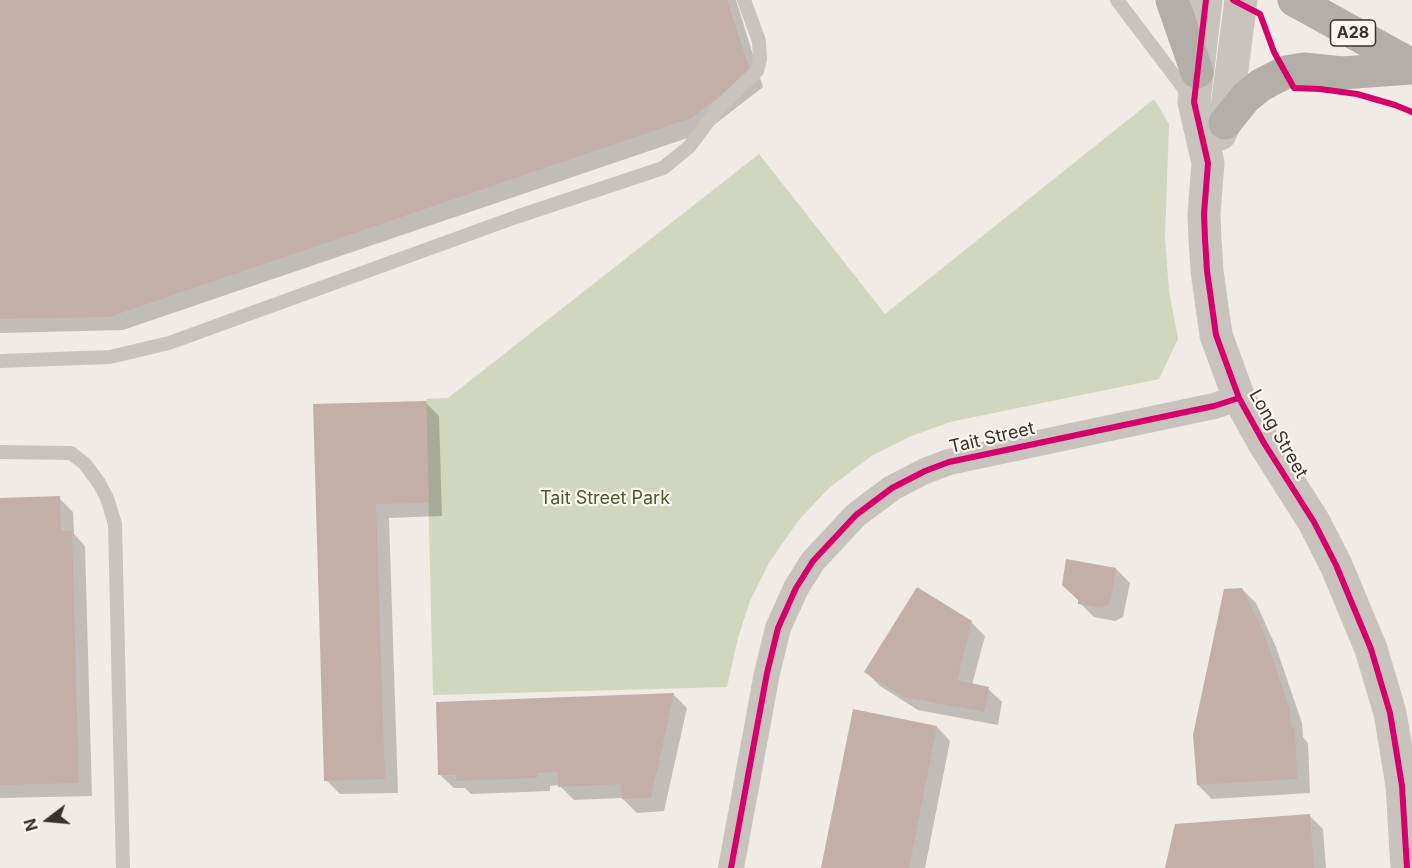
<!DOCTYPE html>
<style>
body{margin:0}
#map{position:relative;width:1412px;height:868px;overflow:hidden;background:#f0ebe5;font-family:Inter,sans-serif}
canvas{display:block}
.north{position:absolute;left:18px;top:790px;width:60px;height:60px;-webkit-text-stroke:4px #fbf5ee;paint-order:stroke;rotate:254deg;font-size:16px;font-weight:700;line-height:24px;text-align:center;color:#3b302b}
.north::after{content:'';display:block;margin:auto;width:21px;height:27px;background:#3b302b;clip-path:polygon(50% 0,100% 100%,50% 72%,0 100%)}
</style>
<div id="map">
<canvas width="1412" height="868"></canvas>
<div class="north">N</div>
</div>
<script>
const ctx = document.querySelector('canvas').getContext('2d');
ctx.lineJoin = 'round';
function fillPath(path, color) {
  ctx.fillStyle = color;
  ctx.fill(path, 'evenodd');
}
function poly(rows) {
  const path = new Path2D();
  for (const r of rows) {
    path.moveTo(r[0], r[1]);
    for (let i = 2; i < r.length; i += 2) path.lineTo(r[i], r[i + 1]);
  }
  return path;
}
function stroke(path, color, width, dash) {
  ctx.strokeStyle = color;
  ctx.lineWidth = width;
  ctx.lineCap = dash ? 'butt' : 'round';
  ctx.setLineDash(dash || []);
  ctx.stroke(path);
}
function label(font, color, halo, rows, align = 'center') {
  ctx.font = font + ' Inter,sans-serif';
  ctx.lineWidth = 4.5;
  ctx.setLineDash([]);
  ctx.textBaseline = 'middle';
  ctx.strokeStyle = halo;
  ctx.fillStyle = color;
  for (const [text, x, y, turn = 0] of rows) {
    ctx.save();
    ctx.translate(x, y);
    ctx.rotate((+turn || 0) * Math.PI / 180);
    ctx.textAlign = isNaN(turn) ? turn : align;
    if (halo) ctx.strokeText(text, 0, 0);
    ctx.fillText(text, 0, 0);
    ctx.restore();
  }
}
const green = poly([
 [1154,99,1169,124,1165,237,1169,291,1178,339,1159,379,950,422,909,437,873,455,850,472,828,489,798,521,769,563,750,601,738,638,727,687,433,695,426,399,448,398,759,154,885,314]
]);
const shadow = poly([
 [0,0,736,0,763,87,705,132,123,330,0,333],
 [425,402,439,416,442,516,389,518,398,793,340,794,326,780,315,405],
 [59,498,73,512,74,534,85,546,92,796,0,798,0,499],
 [1116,569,1130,583,1123,617,1115,621,1094,617,1080,603],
 [1242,589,1256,603,1276,647,1302,723,1303,737,1308,743,1310,793,1212,799,1198,785],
 [971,622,985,636,972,685,988,689,1002,702,998,725,918,710,880,686,866,672],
 [673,694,687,708,664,811,637,813,622,798,574,800,559,785,550,786,550,791,471,794,465,788,454,788,440,775],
 [937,727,950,741,925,868,822,868],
 [1310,816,1323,829,1326,868,1166,868]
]);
const building = poly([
 [0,0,727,0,751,73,691,118,109,317,0,319],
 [426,401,429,503,376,504,385,779,324,781,313,404],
 [60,496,61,531,72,531,79,783,0,785,0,498],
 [1066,559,1116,568,1110,604,1100,608,1078,604,1078,600,1062,585],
 [917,587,972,621,957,680,989,687,984,712,903,697,864,672],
 [1242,588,1263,631,1276,668,1289,708,1291,728,1295,727,1297,779,1197,785,1193,735,1224,589],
 [674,693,651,798,622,799,621,784,558,787,558,772,537,773,537,778,456,781,456,775,438,775,436,702],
 [853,709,937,726,909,868,821,868],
 [1310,814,1314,868,1165,868,1175,824]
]);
const service = poly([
 [1117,0,1189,95],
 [0,361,110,357,169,343,516,217,663,168,689,147,719,107,757,71,760,59,759,41,744,0],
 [0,452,71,453,85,464,99,483,107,498,115,524,123,868]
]);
const minor = poly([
 [731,868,767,673,778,628,796,588,813,561,856,515,892,488,925,471,949,462,1214,406,1239,398]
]);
const tertiary = poly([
 [1206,0,1194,102,1208,163,1204,214,1205,239,1207,271,1216,335,1239,398,1264,443,1314,522,1336,565,1371,649,1390,713,1396,749,1402,786,1407,868],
 [1220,134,1225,123,1241,0]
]);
const trunk = poly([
 [1172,0,1197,72],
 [1294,0,1412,65],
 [1225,123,1246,97,1261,85,1286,72,1304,69,1342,73,1412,68]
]);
const cycleway = poly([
 [1206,0,1194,102,1208,163,1204,214,1205,239,1207,271,1216,335,1239,398,1264,443,1314,522,1336,565,1371,649,1390,713,1396,749,1402,786,1407,868],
 [1233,0,1260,14,1274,52,1294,88,1320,89,1357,94,1395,105,1412,112],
 [731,868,767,673,778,628,796,588,813,561,856,515,892,488,925,471,949,462,1214,406,1239,398]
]);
const shields = [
 [1353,33,45]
];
const shieldNames = [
 ["A28",1353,33]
];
const streetNames = [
 ["Long Street",1278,434,60],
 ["Tait Street",992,438,-13]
];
const parkNames = [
 ["Tait Street Park",605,499]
];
fillPath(green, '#d1d6bf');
fillPath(shadow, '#0003');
fillPath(building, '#c3afa7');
stroke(service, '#c9c3be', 14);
stroke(minor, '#c9c3be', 26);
stroke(tertiary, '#c9c3be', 33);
stroke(trunk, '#b4aea8', 33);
stroke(cycleway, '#d6006c', 6);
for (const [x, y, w] of shields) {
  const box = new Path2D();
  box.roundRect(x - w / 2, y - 13, w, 26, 4.5);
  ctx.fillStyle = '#fbf5ee';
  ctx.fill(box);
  stroke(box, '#3b302b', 1.5);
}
label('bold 16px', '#3b302b', null, shieldNames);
label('18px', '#3b302b', '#fbf5ee', streetNames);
label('18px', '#4a5a2e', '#fbf5ee', parkNames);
</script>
